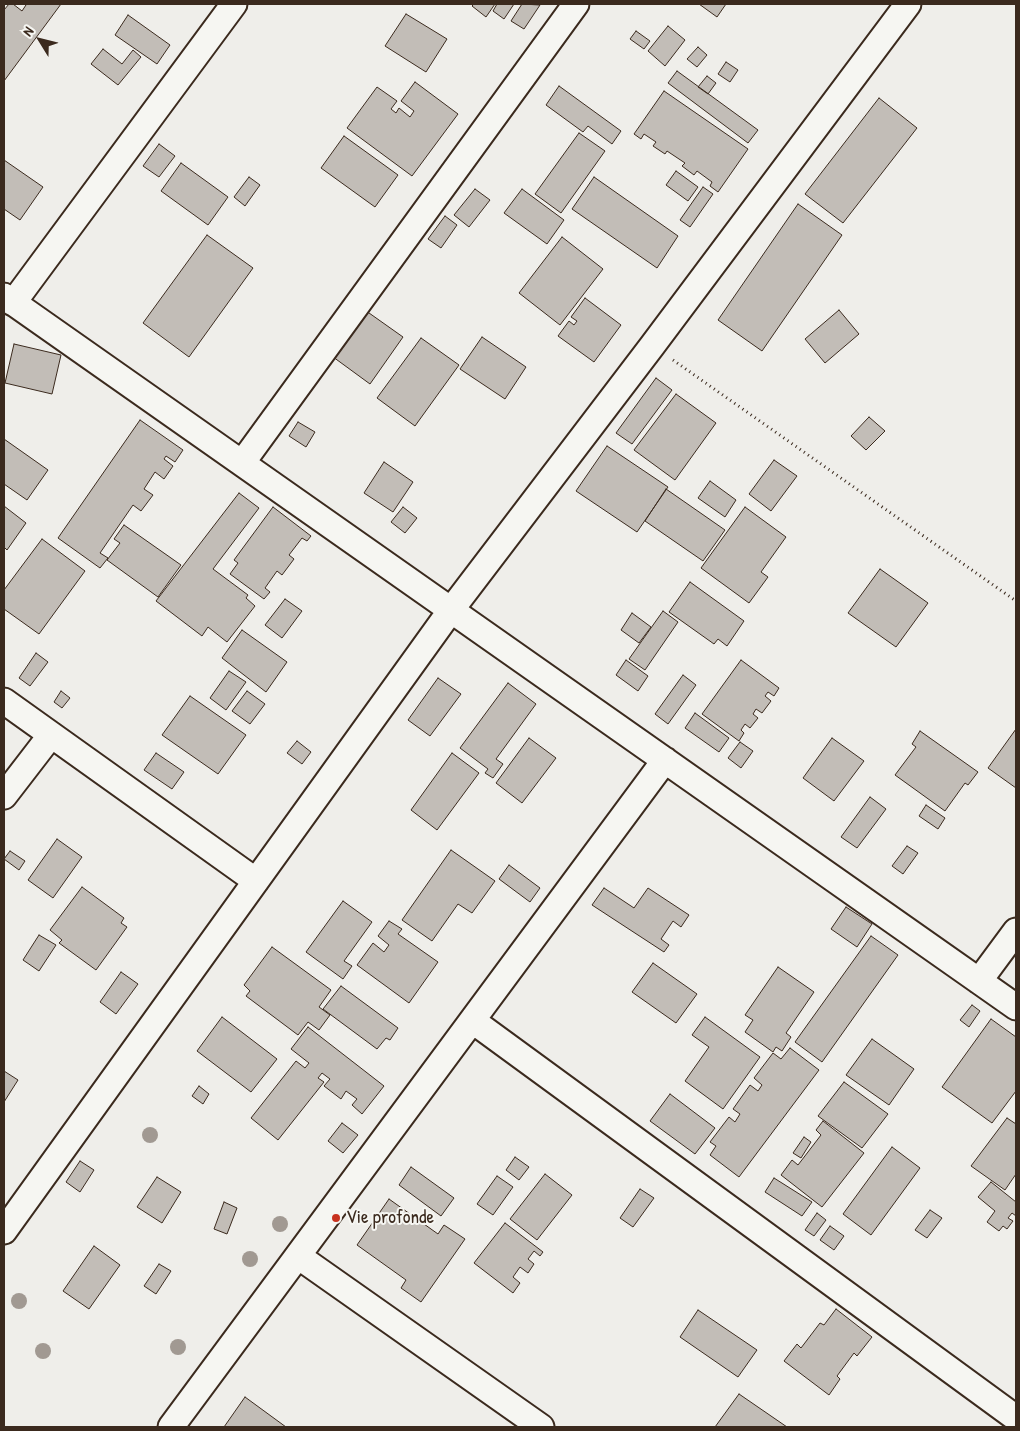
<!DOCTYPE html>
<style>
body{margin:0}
#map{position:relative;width:1020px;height:1431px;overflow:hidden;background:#efeeea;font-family:"Patrick Hand",sans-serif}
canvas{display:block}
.frame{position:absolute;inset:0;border:5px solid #3b2a1e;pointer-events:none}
.north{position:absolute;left:15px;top:15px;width:50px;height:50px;-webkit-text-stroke:4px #f6f6f2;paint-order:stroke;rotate:306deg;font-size:14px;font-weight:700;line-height:20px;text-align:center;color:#3b2a1e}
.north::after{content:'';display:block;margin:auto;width:18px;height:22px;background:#3b2a1e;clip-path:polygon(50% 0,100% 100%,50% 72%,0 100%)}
</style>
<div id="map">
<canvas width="1020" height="1431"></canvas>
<div class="frame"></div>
<div class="north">N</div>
</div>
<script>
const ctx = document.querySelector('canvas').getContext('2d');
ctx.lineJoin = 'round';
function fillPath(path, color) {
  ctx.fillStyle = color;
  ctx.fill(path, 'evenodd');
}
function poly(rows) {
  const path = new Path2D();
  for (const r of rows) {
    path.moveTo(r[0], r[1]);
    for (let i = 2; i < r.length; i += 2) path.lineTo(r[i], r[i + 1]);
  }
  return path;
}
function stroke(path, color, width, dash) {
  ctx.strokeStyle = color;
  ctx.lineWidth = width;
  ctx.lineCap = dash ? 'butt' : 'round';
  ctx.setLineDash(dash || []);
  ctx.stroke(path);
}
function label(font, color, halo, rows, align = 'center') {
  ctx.font = font + ' "Patrick Hand",sans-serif';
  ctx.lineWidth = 4;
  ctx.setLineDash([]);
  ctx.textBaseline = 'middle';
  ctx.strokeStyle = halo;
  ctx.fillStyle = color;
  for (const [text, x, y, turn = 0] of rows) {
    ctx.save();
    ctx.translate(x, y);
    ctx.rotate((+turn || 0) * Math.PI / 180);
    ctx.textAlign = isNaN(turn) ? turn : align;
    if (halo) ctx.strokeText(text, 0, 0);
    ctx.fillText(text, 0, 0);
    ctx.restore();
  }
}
const building = poly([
 [9,4,13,4,22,11,26,5,24,4,61,4,4,81,4,10,9,4],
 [474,4,495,4,486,17,472,6,474,4],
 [497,4,514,4,504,19,493,11,497,4],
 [522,4,540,5,524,29,511,21,522,4],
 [699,4,726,4,717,17,699,4],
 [406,14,447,39,426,72,385,46,406,14],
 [128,15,170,45,157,64,115,35,128,15],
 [668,26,685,40,665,66,648,51,668,26],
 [636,31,650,41,644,49,630,39,636,31],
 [698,47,707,55,697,67,687,59,698,47],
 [103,49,122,64,133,50,141,57,118,85,91,64,103,49],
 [726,62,738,70,730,82,718,74,726,62],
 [677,71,758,130,748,143,668,83,677,71],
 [707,76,716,83,708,94,698,87,707,76],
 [415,82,458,114,412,176,347,128,377,87,397,101,391,109,396,113,399,108,410,117,414,111,401,101,415,82],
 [559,86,621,131,612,144,588,126,583,132,546,105,559,86],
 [664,91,748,149,718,192,710,186,712,182,697,171,694,175,682,166,685,163,667,151,665,154,653,146,656,142,644,134,641,139,634,134,664,91],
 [879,98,917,128,843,223,805,194,879,98],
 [579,133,605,151,561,213,535,194,579,133],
 [344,136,398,175,375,207,321,168,344,136],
 [159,144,175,156,159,177,143,166,159,144],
 [4,160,43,187,20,220,4,209,4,160],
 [181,163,228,197,208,225,161,191,181,163],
 [676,171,698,187,688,201,666,185,676,171],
 [249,177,260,185,245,206,234,197,249,177],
 [594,177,678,236,657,268,572,209,594,177],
 [703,187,713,194,690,227,680,220,703,187],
 [475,189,490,200,469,227,454,215,475,189],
 [522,189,564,220,547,244,504,213,522,189],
 [798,204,842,235,762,351,718,320,798,204],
 [445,216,457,225,441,248,428,239,445,216],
 [207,235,253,268,189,357,143,323,207,235],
 [562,237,603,269,560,325,519,293,562,237],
 [585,298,621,325,594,362,558,336,569,321,574,325,577,321,571,317,585,298],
 [362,308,403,337,370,384,329,354,362,308],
 [839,310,859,334,825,363,805,339,839,310],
 [482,337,526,367,505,399,460,369,482,337],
 [421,338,459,365,415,426,377,398,421,338],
 [14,344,61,355,52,394,5,383,14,344],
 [656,378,672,390,632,444,616,433,656,378],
 [676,394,716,423,675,480,634,450,676,394],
 [869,417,885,431,866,450,851,436,869,417],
 [140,420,183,450,175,462,166,456,164,459,173,466,164,479,155,472,144,489,153,495,141,511,133,505,100,553,108,558,100,568,58,538,140,420],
 [298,422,315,432,306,447,289,436,298,422],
 [4,439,48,470,27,500,4,484,4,439],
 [607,446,668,487,637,532,576,491,607,446],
 [774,460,797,476,771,511,749,494,774,460],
 [384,462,413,482,393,512,364,493,384,462],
 [710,481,736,500,725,517,698,498,710,481],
 [666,489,725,530,703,561,645,521,666,489],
 [239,493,259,508,213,569,248,595,246,598,255,606,227,642,208,627,202,636,156,601,239,493],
 [4,506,26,523,7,550,4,547,4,506],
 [273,507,311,536,307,541,302,538,289,555,294,559,282,575,277,571,265,588,270,592,264,599,230,574,238,563,234,560,273,507],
 [403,507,417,518,405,533,391,522,403,507],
 [745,507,786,537,761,572,768,577,749,603,701,568,745,507],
 [124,525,181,565,158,597,107,560,120,543,114,539,124,525],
 [42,539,85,571,39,634,4,609,4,590,42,539],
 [880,569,928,603,896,647,848,613,880,569],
 [690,582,744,621,727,646,718,639,714,644,669,612,690,582],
 [285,599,302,611,282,638,265,625,285,599],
 [663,611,678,622,645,670,629,659,663,611],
 [632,613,651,627,639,643,621,630,632,613],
 [242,630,287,662,266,692,222,658,242,630],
 [36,653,48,662,30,686,19,678,36,653],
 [626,660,648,676,638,691,616,675,626,660],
 [741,660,779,688,774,696,768,692,765,696,771,701,762,713,756,709,753,714,758,718,750,728,745,724,741,730,744,733,739,741,702,714,741,660],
 [229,671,246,682,226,710,210,698,229,671],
 [683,675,696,685,668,724,655,714,683,675],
 [438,678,461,694,430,736,408,720,438,678],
 [508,683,536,704,496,759,503,764,493,778,485,773,488,769,460,748,508,683],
 [61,691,70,698,62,708,54,702,61,691],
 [247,691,265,704,250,724,232,711,247,691],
 [190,696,246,735,218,774,162,735,190,696],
 [695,713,729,738,719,752,685,728,695,713],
 [1016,729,1016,788,988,768,1016,729],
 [920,731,978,772,968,785,965,783,945,811,895,775,916,747,912,744,920,731],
 [529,738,556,758,522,803,496,783,529,738],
 [832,738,864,761,834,801,803,778,832,738],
 [297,741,311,752,302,764,287,753,297,741],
 [740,742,753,751,741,768,728,758,740,742],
 [156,753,184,772,172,789,144,770,156,753],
 [452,753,479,773,437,830,411,810,452,753],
 [870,797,886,809,857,848,841,837,870,797],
 [926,805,945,818,938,829,919,816,926,805],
 [57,839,82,857,53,898,28,880,57,839],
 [907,846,918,853,903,874,892,866,907,846],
 [451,850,495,881,472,913,458,904,432,941,402,920,451,850],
 [10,851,25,861,19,870,4,859,10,851],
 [509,865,540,888,530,902,499,879,509,865],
 [82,887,124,918,121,923,127,927,96,970,59,943,62,940,50,930,82,887],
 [604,888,634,908,648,888,689,915,681,927,673,921,661,939,669,945,664,952,592,905,604,888],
 [343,901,372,922,344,961,352,966,343,979,306,952,343,901],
 [846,907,872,924,857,947,831,929,846,907],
 [389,921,402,929,398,934,438,962,409,1003,357,965,373,943,384,952,389,945,378,936,389,921],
 [39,935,56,945,39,971,23,960,39,935],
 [871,936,898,955,822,1062,795,1042,871,936],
 [272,947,331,990,319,1007,330,1015,319,1030,308,1022,298,1035,246,996,250,991,244,985,272,947],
 [653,963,697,994,676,1023,632,992,653,963],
 [778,967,814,992,786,1033,791,1037,782,1051,776,1047,773,1052,745,1032,753,1020,745,1015,778,967],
 [121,972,138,984,116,1014,100,1002,121,972],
 [341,986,398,1028,390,1040,386,1038,377,1049,323,1009,341,986],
 [972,1005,980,1011,969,1027,960,1020,972,1005],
 [222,1017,277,1059,251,1092,197,1051,222,1017],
 [705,1017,760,1057,723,1109,685,1081,709,1047,692,1035,705,1017],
 [991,1019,1016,1037,1016,1091,992,1123,942,1087,991,1019],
 [308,1027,384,1086,362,1114,352,1105,357,1099,346,1091,341,1099,324,1086,330,1079,322,1073,318,1078,324,1082,278,1140,251,1118,296,1061,305,1068,309,1063,291,1049,308,1027],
 [872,1039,914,1069,889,1105,846,1075,872,1039],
 [790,1048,819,1070,739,1177,710,1155,716,1146,710,1142,729,1117,735,1122,740,1114,733,1109,750,1085,758,1091,762,1085,754,1078,773,1053,781,1059,790,1048],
 [4,1071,18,1080,4,1102,4,1071],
 [844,1082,888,1114,862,1148,818,1116,844,1082],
 [199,1086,209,1094,203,1104,192,1096,199,1086],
 [670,1094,715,1128,695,1154,650,1121,670,1094],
 [1007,1118,1016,1124,1016,1174,1005,1190,971,1166,1007,1118],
 [823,1121,864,1153,822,1207,781,1175,792,1160,798,1165,821,1135,816,1130,823,1121],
 [342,1123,358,1135,343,1153,328,1141,342,1123],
 [804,1137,811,1142,801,1158,793,1153,804,1137],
 [892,1147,920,1168,871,1235,843,1214,892,1147],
 [515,1157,529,1167,519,1180,506,1170,515,1157],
 [80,1161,94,1170,80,1192,66,1182,80,1161],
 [411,1167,454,1198,441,1216,399,1185,411,1167],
 [545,1174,572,1195,537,1240,510,1219,545,1174],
 [497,1176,513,1187,493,1215,477,1204,497,1176],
 [157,1177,181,1192,162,1223,137,1207,157,1177],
 [774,1178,812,1202,802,1216,765,1192,774,1178],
 [991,1182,1016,1202,1016,1216,1012,1213,1008,1218,1013,1221,1007,1229,1003,1226,999,1231,987,1222,995,1211,978,1197,991,1182],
 [640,1189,654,1198,633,1227,620,1218,640,1189],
 [389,1199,438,1234,444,1225,465,1239,421,1302,401,1288,406,1280,357,1245,389,1199],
 [224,1202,237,1208,227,1234,214,1229,224,1202],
 [930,1210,942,1218,927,1238,915,1230,930,1210],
 [817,1213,826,1220,814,1236,805,1230,817,1213],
 [505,1223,543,1252,540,1256,534,1251,528,1259,534,1264,528,1273,520,1267,513,1277,520,1283,513,1293,474,1263,505,1223],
 [830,1226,844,1236,834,1250,820,1240,830,1226],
 [94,1246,120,1265,89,1309,63,1291,94,1246],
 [159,1264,171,1271,156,1294,144,1286,159,1264],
 [836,1309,872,1337,857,1356,854,1353,837,1376,840,1379,829,1395,784,1361,797,1344,801,1348,820,1323,824,1325,836,1309],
 [698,1310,757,1350,738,1377,680,1337,698,1310],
 [739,1394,787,1427,715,1427,739,1394],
 [245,1397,286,1427,224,1427,245,1397]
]);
const path = poly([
 [673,360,1016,601]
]);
const minor = poly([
 [4,296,1016,1007],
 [13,303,234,4],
 [242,463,576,4],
 [4,701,256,881],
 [4,796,51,735],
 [979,981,1016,931],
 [473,1021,1016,1418],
 [4,1231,451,610,652,346,908,4],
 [298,1256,541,1427],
 [171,1427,665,760]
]);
const trees = [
 [150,1135],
 [280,1224],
 [250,1259],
 [19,1301],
 [178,1347],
 [43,1351]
];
const markers = [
 [336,1218,5,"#c8321e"]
];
const poiNames = [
 ["Vie profonde",346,1218]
];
fillPath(building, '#c2bdb7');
stroke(building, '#3b2a1e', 1);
stroke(minor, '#3b2a1e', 29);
stroke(path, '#3b2a1e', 3, [1, 4]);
stroke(minor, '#f6f6f2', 25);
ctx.fillStyle = '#a19992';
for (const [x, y] of trees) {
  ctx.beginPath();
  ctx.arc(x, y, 8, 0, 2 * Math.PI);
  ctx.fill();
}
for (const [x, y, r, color] of markers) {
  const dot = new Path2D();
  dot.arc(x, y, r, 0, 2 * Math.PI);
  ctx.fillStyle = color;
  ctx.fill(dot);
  stroke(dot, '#f6f6f2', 2);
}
label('19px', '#3b2a1e', '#f6f6f2', poiNames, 'left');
</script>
